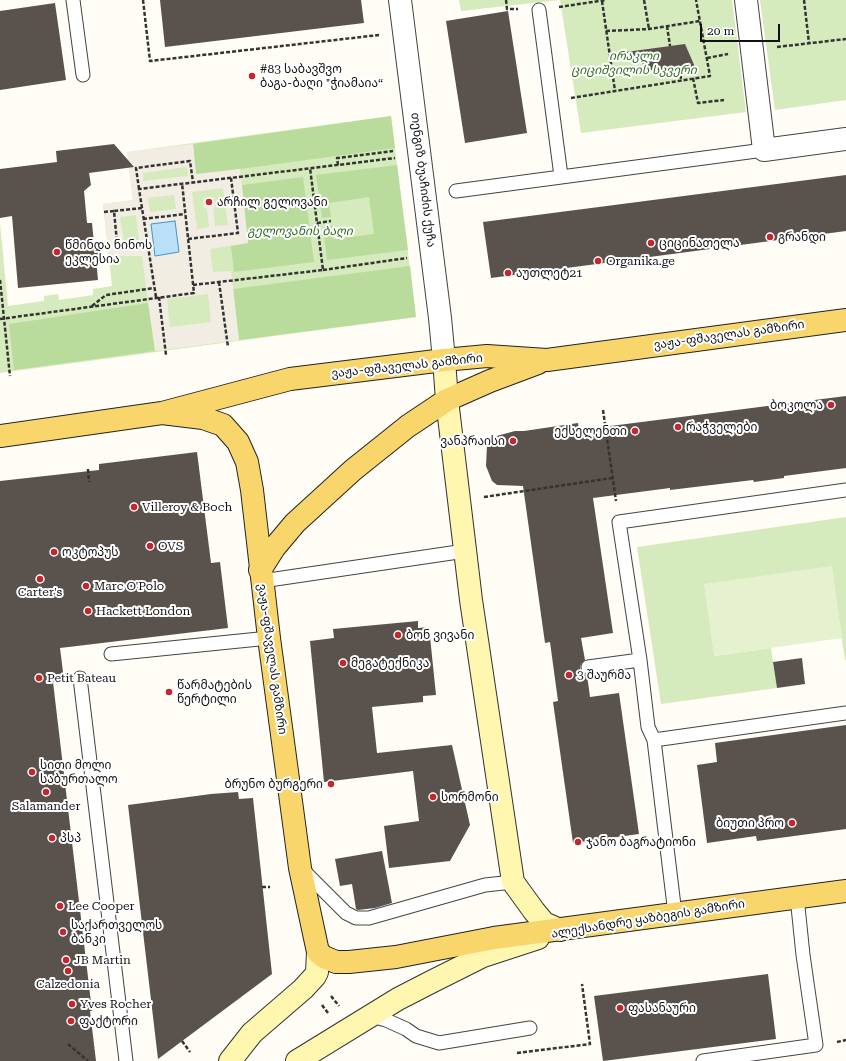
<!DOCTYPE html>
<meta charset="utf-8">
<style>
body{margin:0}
#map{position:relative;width:846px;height:1061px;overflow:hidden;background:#fffdf5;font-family:"Roboto Serif",serif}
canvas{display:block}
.scale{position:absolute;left:700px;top:24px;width:80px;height:18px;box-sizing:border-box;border:2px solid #111;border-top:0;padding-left:5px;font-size:12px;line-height:14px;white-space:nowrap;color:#111;-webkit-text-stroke:3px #fff;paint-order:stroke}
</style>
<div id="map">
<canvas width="846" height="1061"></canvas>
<div class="scale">20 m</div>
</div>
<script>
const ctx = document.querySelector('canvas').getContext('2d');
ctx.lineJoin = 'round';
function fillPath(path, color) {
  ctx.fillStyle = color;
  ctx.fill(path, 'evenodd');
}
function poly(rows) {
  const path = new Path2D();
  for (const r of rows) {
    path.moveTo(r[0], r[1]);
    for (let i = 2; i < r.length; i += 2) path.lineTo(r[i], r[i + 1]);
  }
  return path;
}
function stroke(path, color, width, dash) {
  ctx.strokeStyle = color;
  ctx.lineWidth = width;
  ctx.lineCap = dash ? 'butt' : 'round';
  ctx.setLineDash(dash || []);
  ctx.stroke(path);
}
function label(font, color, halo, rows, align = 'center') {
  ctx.font = font + ' "Roboto Serif","Noto Sans Georgian",serif';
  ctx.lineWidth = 4;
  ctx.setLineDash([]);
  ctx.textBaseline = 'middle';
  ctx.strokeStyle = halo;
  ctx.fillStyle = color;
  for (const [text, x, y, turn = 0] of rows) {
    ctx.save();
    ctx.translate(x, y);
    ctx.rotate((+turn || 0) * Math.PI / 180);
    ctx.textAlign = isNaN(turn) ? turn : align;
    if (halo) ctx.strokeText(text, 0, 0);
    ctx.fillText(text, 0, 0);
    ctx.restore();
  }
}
const green = poly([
 [459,0,732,0,746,112,581,133,560,0,461,11],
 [760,0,846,0,846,100,775,110],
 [391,116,416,317,0,373,0,223,8,306,44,301,44,296,58,294,59,300,93,295,93,289,112,286,103,204,133,200,127,152],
 [846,517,846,660,845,660,831,566,714,656,771,648,777,688,661,704,637,547]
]);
const forest = poly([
 [391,116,395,148,196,175,193,144],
 [397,165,408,250,327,260,323,227,332,225,334,239,374,234,369,197,329,203,331,217,322,218,316,175],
 [303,177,314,262,234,272,231,246,248,243,242,185],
 [410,266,416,317,239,340,233,289],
 [148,303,155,351,14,370,9,324]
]);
const pitch = poly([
 [832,566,842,638,714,656,704,584]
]);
const plaza = poly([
 [193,144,196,174,240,169,248,243,210,249,213,272,231,271,239,340,155,351,142,256,115,256,109,253,103,204,133,200,127,152],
 [187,167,188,176,143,181,143,173],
 [223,188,228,225,215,226,213,207,215,207,214,197,203,198,204,208,207,208,209,227,197,229,192,192],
 [174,195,176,209,150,212,148,198],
 [136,215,139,240,124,242,120,217],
 [208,294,211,322,170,327,167,299]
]);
const water = poly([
 [175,221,179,252,155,256,151,224,175,221]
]);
const building = poly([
 [160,0,361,0,364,23,165,47],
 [55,3,66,80,0,90,0,11],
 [508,11,527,133,465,143,446,21],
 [685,44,695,67,654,72,626,52],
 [114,144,134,167,89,173,91,185,84,191,87,223,92,223,94,243,98,246,99,255,96,259,98,280,18,288,12,216,0,218,0,169,57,162,56,151],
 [846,175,846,231,491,278,483,222],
 [846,396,846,468,784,476,784,478,754,482,753,480,670,490,670,488,593,498,613,633,581,638,585,660,581,664,580,668,582,672,587,675,590,697,619,693,639,834,573,843,553,702,558,701,550,642,545,643,523,486,497,485,492,481,486,466,487,445,493,437,515,431,524,431,578,423,579,430],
 [197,452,211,563,220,562,228,628,60,648,64,680,53,682,92,1011,90,1011,96,1061,0,1061,0,481,99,470,99,464],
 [418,621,418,628,429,627,436,695,423,696,423,702,372,707,377,753,452,745,470,825,450,861,389,868,384,826,419,821,413,771,324,782,310,641,334,638,333,629],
 [802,658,805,684,777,688,773,662],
 [846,725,846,829,757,841,756,836,707,843,697,765,717,762,715,743],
 [238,792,239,799,253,798,272,974,158,1059,128,805,211,794],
 [382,851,392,903,375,908,358,910,356,909,352,884,340,886,335,859],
 [768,974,776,1039,603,1061,594,996]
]);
const path = poly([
 [143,0,150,61,379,35],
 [506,0,507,9,518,9],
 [644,0,649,29],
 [804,0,809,43],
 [602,1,615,91],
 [559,7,606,0],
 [667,26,670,46],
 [606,31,649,29,700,21],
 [777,47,846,39],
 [707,58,728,54],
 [680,69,681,80],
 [693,78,698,103,724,100],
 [571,98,710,76,696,0],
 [338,165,337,158,393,151],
 [139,189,136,168,190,161,193,182],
 [142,208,114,211,117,242,119,246,123,248,147,246],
 [104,212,114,211],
 [143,219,185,214],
 [317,223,331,221],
 [188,239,238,233,231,178],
 [323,270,407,258],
 [0,280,10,376],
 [219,282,228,347],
 [193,285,323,270,310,168],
 [156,297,139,189,395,158],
 [159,297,166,355],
 [92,306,106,295,154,288],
 [0,319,194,293,182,183],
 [603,410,616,501],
 [88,469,89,482],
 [484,497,612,478],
 [262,887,270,887],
 [331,996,339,1006],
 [322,1005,328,1013],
 [182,1041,190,1052],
 [837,1042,846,1040],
 [68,1044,88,1061],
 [517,1053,590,1044,582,984]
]);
const service = poly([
 [73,0,83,75],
 [539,10,561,176],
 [456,191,764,150],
 [262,581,465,551],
 [111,654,269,638],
 [588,667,640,660],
 [80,678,126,1061],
 [654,740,846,713],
 [303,870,346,913,356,918,369,918,485,885,513,882],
 [675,914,654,740,648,727,640,660,619,522,846,490],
 [371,1016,386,1020,406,1029,416,1036,439,1043,530,1028],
 [703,1061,816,1045,803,955,797,897]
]);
const minor = poly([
 [400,0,440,318,444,360],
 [746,0,764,150,846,139]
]);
const secondary = poly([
 [444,360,447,400,471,600,513,882,534,911,544,923,560,930],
 [230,1061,252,1033,303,989,315,976,317,972,318,952],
 [297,1061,398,999,433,981,483,956,538,938]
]);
const primary = poly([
 [162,413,203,418,223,425,238,442,247,462,252,490,269,638,300,868,318,952,324,957,336,962,349,962,396,957,494,938,846,891],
 [0,436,162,413,290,379,444,360,487,356,547,360,846,320],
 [260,570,274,548,295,523,353,470,408,426,447,400,490,381,538,363]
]);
const markers = [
 [252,76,4,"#c4262e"],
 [209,202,4,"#c4262e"],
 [770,237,4,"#c4262e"],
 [651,243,4,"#c4262e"],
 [57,252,4,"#c4262e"],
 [598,261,4,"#c4262e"],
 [508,273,4,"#c4262e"],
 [831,405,4,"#c4262e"],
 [678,427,4,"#c4262e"],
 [635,431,4,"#c4262e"],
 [513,441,4,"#c4262e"],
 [134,507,4,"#c4262e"],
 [150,546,4,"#c4262e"],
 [54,552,4,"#c4262e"],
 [40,579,4,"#c4262e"],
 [86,586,4,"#c4262e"],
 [88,611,4,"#c4262e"],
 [398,635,4,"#c4262e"],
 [343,663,4,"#c4262e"],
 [569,675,4,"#c4262e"],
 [39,678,4,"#c4262e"],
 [169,692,4,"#c4262e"],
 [32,772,4,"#c4262e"],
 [331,784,4,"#c4262e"],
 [46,792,4,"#c4262e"],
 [433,797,4,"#c4262e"],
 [792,823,4,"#c4262e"],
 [52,838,4,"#c4262e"],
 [578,842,4,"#c4262e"],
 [60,906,4,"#c4262e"],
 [63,932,4,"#c4262e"],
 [66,960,4,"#c4262e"],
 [68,971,4,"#c4262e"],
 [72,1004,4,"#c4262e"],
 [620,1008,4,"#c4262e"],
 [71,1021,4,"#c4262e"]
];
const parkNames = [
 ["ირაკლი",634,56],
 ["ციციშვილის სკვერი",634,70],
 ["გელოვანის ბაღი",300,231]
];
const poiNames = [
 ["#83 საბავშვო",260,69],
 ["ბაგა-ბაღი \"ჭიამაია“",260,83],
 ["არჩილ გელოვანი",217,202],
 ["გრანდი",778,237],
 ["ციცინათელა",659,243],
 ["წმინდა ნინოს",65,245],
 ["ეკლესია",65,259],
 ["Organika.ge",606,261],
 ["აუთლეტ21",516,273],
 ["ბოკოლა",823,405,"right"],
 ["რაჭველები",686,427],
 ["ექსელენთი",627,431,"right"],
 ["ვანპრაისი",505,441,"right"],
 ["Villeroy & Boch",142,507],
 ["OVS",158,546],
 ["ოკტოპუს",62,552],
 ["Marc O'Polo",94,586],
 ["Carter's",40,592,"center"],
 ["Hackett London",96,611],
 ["ბონ ვივანი",406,635],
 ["მეგატექნიკა",351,663],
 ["3 შაურმა",577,675],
 ["Petit Bateau",47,678],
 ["წარმატების",177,685],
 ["წერტილი",177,699],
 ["სითი მოლი",40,765],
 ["საბურთალო",40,779],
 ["ბრუნო ბურგერი",323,784,"right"],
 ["სორმონი",441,797],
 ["Salamander",46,806,"center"],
 ["ბიუთი პრო",784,823,"right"],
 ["პსპ",60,838],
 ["ჯანო ბაგრატიონი",586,842],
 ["Lee Cooper",68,906],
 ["საქართველოს",71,925],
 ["ბანკი",71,939],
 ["JB Martin",74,960],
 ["Calzedonia",68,984,"center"],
 ["Yves Rocher",80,1004],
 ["ფასანაური",628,1008],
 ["ფაქტორი",79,1021]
];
const streetNames = [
 ["თენგიზ ბუაჩიძის ქუჩა",423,180,83],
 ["ვაჟა-ფშაველას გამზირი",729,335,-8],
 ["ვაჟა-ფშაველას გამზირი",407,366,-6],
 ["ვაჟა-ფშაველას გამზირი",272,659,82],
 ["ალექსანდრე ყაზბეგის გამზირი",648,919,-9]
];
fillPath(green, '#d5ebbd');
fillPath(forest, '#b9dc9c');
fillPath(pitch, '#e6f2cf');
fillPath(plaza, '#f1ede2');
fillPath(water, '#b9e0f7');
stroke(water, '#3f96cf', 1);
fillPath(building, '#5a524d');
stroke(service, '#444', 15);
stroke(minor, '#444', 24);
stroke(secondary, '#333', 24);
stroke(primary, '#222', 24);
stroke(path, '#333', 2.5, [4, 2]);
stroke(service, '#fff', 13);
stroke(minor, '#fff', 22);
stroke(secondary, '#fff6b0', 22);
stroke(primary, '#f9d66b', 22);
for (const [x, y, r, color] of markers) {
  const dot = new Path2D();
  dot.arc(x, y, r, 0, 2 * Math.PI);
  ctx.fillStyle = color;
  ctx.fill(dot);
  stroke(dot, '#fff', 1.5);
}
label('italic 12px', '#2f6b1f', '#fff', parkNames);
label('12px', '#111', '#fff', poiNames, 'left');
label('12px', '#111', '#fff', streetNames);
</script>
